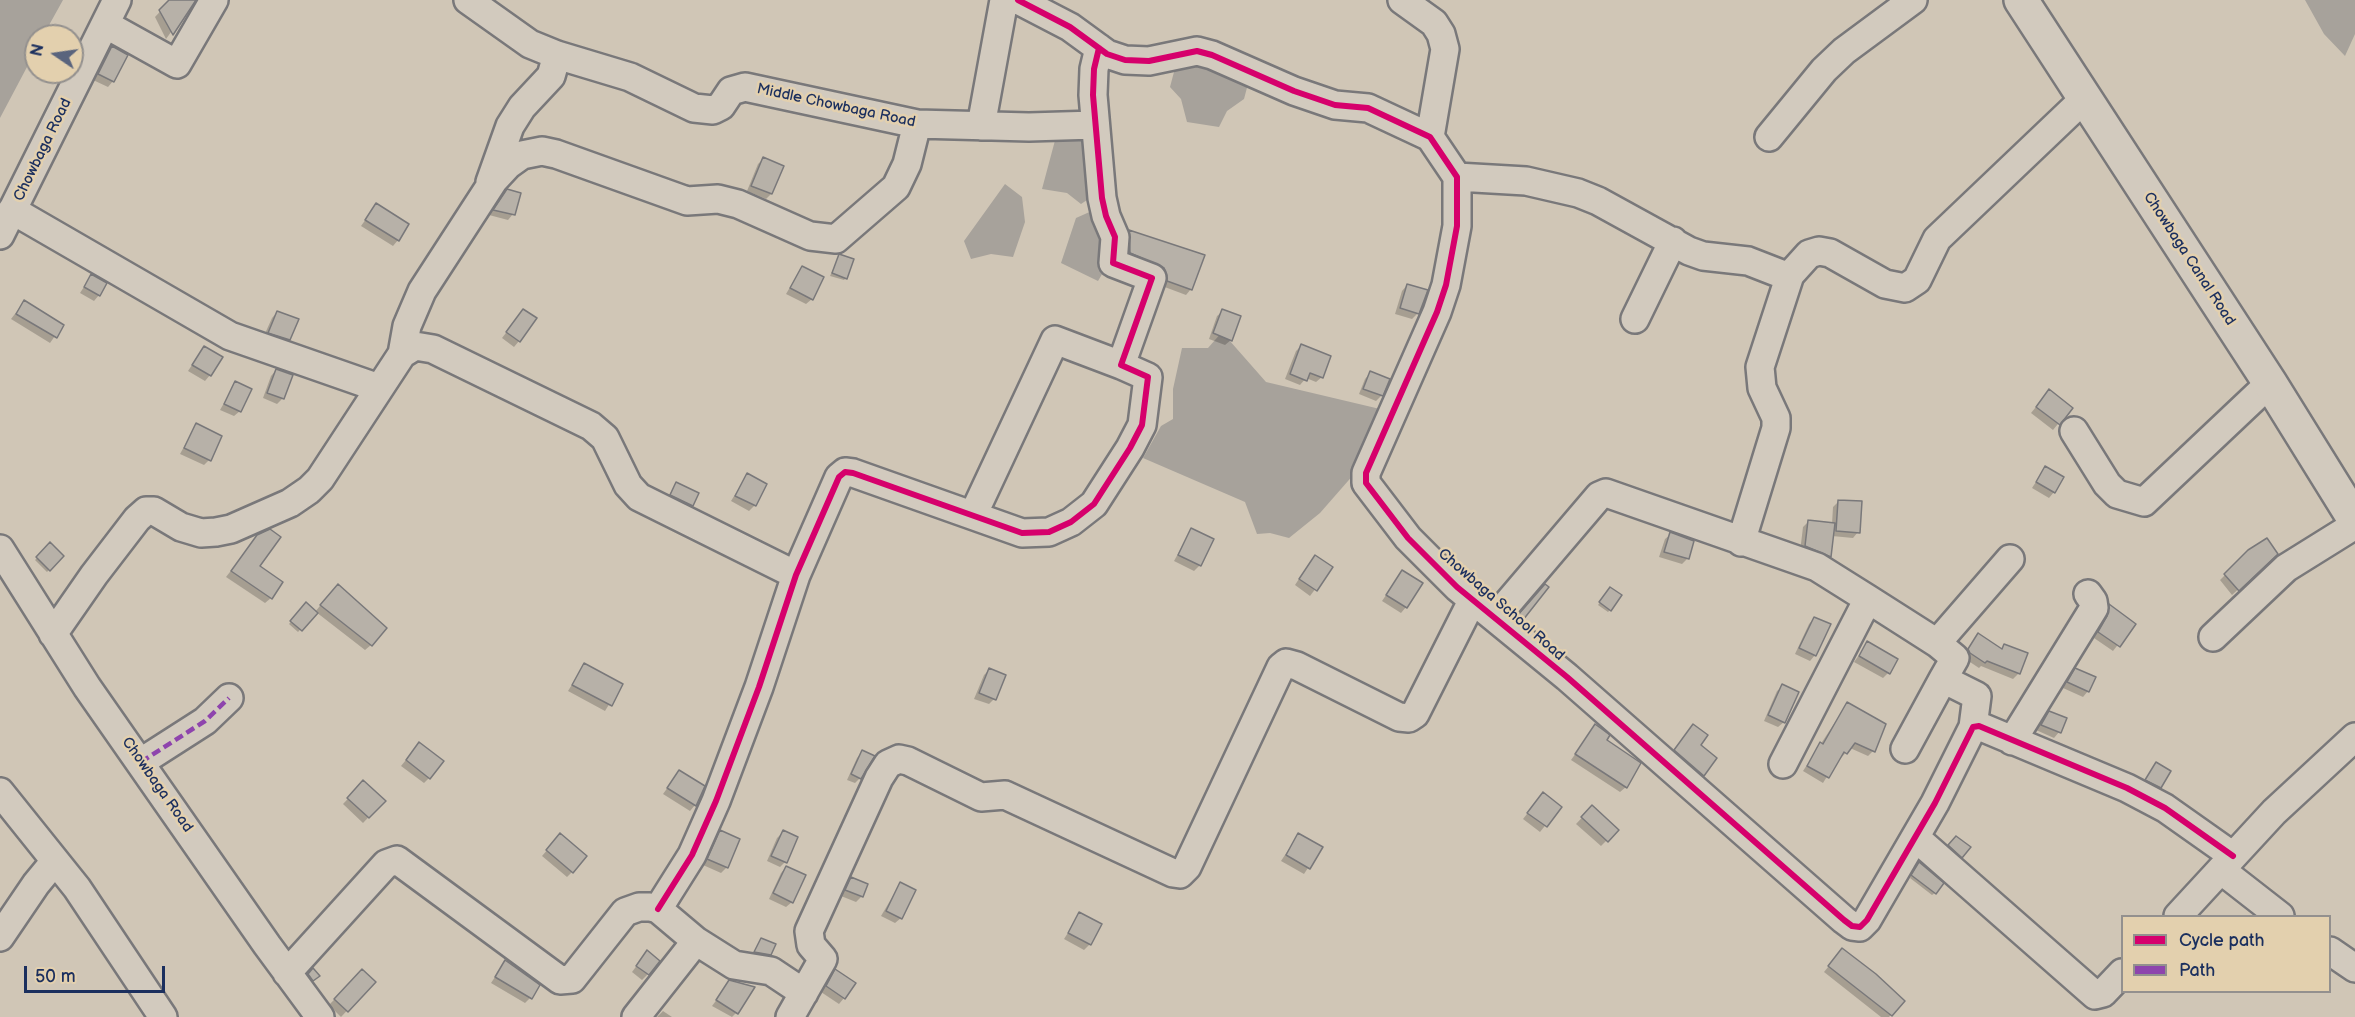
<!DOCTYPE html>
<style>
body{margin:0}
#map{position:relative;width:2355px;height:1017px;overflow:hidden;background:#d0c6b6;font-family:"Balsamiq Sans",sans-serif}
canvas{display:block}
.legend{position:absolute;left:2121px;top:915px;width:210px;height:78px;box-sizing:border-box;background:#e3d0ae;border:2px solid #93908e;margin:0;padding:8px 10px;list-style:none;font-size:18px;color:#1b2f5e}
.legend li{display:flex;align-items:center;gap:12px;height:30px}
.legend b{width:30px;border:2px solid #93908e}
.north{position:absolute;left:24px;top:24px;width:60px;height:60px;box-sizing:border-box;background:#e3d0ae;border:2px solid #93908e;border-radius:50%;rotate:283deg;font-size:16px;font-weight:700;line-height:24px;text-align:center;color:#1b2f5e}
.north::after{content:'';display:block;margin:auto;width:21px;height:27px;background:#5a647d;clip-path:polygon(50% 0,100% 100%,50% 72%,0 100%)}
.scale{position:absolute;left:24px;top:966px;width:141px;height:27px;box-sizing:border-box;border:3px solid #1b2f5e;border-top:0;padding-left:8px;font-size:18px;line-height:21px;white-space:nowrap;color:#1b2f5e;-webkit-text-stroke:4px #e3d0ae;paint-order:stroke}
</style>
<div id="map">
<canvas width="2355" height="1017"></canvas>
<ul class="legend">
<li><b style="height:8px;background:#d6006c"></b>Cycle path</li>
<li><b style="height:8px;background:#8e44ad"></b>Path</li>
</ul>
<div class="north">N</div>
<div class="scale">50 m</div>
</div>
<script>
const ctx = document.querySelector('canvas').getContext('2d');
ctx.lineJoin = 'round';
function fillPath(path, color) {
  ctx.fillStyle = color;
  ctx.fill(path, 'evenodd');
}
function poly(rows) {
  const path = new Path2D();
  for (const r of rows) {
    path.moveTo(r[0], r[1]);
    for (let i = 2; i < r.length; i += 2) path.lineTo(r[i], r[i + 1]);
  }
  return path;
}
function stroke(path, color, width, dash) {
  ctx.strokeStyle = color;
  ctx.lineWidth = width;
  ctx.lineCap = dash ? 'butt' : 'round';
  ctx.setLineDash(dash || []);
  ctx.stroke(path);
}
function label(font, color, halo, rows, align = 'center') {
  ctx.font = font + ' "Balsamiq Sans",sans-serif';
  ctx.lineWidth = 5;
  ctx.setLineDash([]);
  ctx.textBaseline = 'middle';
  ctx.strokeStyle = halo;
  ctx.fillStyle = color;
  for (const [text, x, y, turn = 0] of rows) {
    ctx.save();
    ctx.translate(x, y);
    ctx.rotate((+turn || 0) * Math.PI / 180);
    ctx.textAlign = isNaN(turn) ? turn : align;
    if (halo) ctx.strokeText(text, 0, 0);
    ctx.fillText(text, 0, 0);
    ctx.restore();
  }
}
const water = poly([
 [0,0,63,0,43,36,36,36,36,50,0,118],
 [2305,0,2355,0,2355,34,2345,56,2324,34],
 [1178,57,1249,80,1244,99,1227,111,1219,127,1187,122,1181,99,1170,87],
 [1078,125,1095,156,1096,194,1081,204,1067,193,1042,189,1057,133],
 [1005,184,1022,197,1025,222,1013,257,991,254,971,259,964,241],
 [1094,210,1111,259,1098,281,1061,263,1076,218],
 [1222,332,1266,382,1380,409,1355,473,1320,513,1289,538,1270,533,1257,534,1245,502,1143,458,1161,426,1173,419,1173,389,1182,348,1208,348]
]);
const shadow = poly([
 [171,0,194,0,166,39,155,17],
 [112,48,113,81,108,87,93,80],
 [763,159,771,194,766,199,747,191,758,164],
 [507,191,513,214,508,220,489,215],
 [376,205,398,240,393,246,361,226],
 [1130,232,1191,289,1186,295,1162,286,1125,258,1124,237],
 [839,256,846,278,844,280,830,276],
 [802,267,812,299,806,304,786,294],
 [91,276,99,295,94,301,80,293],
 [1407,285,1418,313,1412,319,1395,314,1402,291],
 [24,302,62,326,50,343,11,319],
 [523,311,519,341,514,347,502,338],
 [1223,311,1231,340,1225,345,1209,339,1217,316],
 [277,312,289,339,283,345,263,338,272,318],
 [1301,346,1322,377,1316,382,1306,378,1300,385,1285,379,1296,351],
 [204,347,210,375,205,381,188,371],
 [276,370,283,398,277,404,263,398,271,376],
 [1370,373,1382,395,1376,401,1359,394,1365,379],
 [236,382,240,411,234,416,220,410],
 [2044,397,2071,408,2053,430,2031,413],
 [196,425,209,460,204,465,180,454],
 [2045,468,2054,492,2049,498,2032,488],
 [747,475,755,505,749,511,731,501],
 [676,484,691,505,686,511,665,501],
 [1839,501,1858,532,1853,538,1832,536,1830,557,1825,562,1800,552,1803,527,1808,522,1832,524,1833,507],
 [1191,530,1200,565,1194,571,1174,561],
 [1671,534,1692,542,1687,559,1682,564,1659,557,1665,539],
 [258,536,258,567,271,598,265,603,226,577],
 [50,545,62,556,47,572,35,560],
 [2276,554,2232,595,2220,580,2225,575],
 [1310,562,1331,568,1310,596,1295,585],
 [1402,572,1406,607,1401,613,1382,601],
 [332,591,371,645,365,650,316,612,298,632,289,624,306,604,315,612],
 [1608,591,1610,610,1608,612,1598,605],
 [2110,606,2134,624,2113,651,2094,638,2102,623,2104,611],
 [1814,618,1815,655,1810,661,1795,654,1809,624],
 [1978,635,2000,650,2004,646,2019,673,2013,679,1981,666,1979,668,1964,658,1963,656],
 [1868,643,1888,673,1883,678,1854,662],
 [584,665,621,685,605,711,568,691],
 [989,670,994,699,989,704,974,699,984,675],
 [2076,670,2088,691,2083,697,2063,688],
 [1783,686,1784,722,1778,727,1764,721,1777,691],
 [1847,704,1873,751,1868,756,1850,748,1841,758,1839,757,1823,783,1803,771],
 [2050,712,2059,732,2054,738,2036,730],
 [1595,726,1605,740,1626,787,1620,792,1571,760],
 [1688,731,1698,746,1715,758,1697,780,1669,756],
 [414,750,429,778,424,783,401,766],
 [862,752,860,778,855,783,847,780,857,758],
 [2157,764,2160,787,2154,793,2141,786],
 [679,772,695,805,690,811,663,794],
 [363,783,384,801,363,823,343,804],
 [1538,800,1560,807,1540,832,1523,819],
 [1592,807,1617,830,1601,846,1576,824],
 [721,832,727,867,721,873,703,865,715,838],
 [783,832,785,862,780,867,767,861,777,838],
 [1298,835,1321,848,1304,874,1281,861],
 [555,841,572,872,567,877,542,856],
 [1950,843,1961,857,1956,862,1944,852],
 [1917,866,1935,893,1932,895,1910,878],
 [786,867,792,902,786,907,769,899,781,873],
 [851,879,862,896,856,902,841,896],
 [900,884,901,918,895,923,881,916],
 [1080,914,1090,944,1084,950,1064,939],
 [761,939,770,954,767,957,753,954],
 [647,952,648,974,642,980,632,972],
 [1837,956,1903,1001,1889,1017,1881,1017,1824,972],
 [505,962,530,998,525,1003,491,983],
 [362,971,374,982,341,1017,329,1005],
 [836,971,844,998,839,1004,821,992],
 [730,982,736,1013,732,1017,712,1006],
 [663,1011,672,1017,657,1017]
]);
const building = poly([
 [169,0,196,0,173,35,159,10,169,0],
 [112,46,128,55,114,82,98,74,112,46],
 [763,157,784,166,772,194,751,186,763,157],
 [507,189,521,193,515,215,493,210,507,189],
 [376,203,409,224,399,241,365,220,376,203],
 [1129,230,1205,255,1192,290,1167,281,1164,268,1130,253,1129,230],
 [839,254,854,259,847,279,832,273,839,254],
 [802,266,824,277,813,300,790,288,802,266],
 [91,274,107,283,100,296,84,287,91,274],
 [1407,284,1428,290,1419,314,1400,308,1407,284],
 [24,300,64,325,57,338,16,314,24,300],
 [523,309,537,318,520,342,506,332,523,309],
 [1222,309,1241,316,1232,341,1213,333,1222,309],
 [277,311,299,319,290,340,268,333,277,311],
 [1301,344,1331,356,1323,378,1310,373,1307,381,1290,374,1301,344],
 [204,346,223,357,211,376,192,365,204,346],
 [276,369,293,375,284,399,267,393,276,369],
 [1370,371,1390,379,1383,396,1363,389,1370,371],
 [235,381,252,389,241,412,224,404,235,381],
 [2049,389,2073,408,2060,425,2036,407,2049,389],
 [196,423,222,436,211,461,184,448,196,423],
 [2045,466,2064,477,2055,493,2036,482,2045,466],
 [747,473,767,484,756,506,735,496,747,473],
 [676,482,699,493,693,506,670,495,676,482],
 [1838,500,1862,501,1860,533,1836,531,1838,500],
 [1808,520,1835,523,1831,557,1805,546,1808,520],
 [1191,528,1214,539,1201,566,1178,555,1191,528],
 [270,529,281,537,260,566,283,582,272,599,231,571,257,535,270,529],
 [1670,532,1694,541,1689,559,1664,552,1670,532],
 [2267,538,2278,554,2239,591,2224,574,2248,550,2267,538],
 [50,542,64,556,50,571,36,557,50,542],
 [1315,555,1333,567,1317,591,1299,579,1315,555],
 [1402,570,1423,583,1407,608,1386,595,1402,570],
 [338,584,387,628,372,646,320,605,338,584],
 [1545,584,1549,587,1523,620,1517,616,1545,584],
 [1610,587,1622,595,1611,611,1599,602,1610,587],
 [306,602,318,613,302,631,290,621,306,602],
 [2109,604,2136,624,2120,647,2098,632,2107,616,2109,604],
 [1814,617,1831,624,1816,656,1799,648,1814,617],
 [1978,633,2002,649,2004,644,2028,653,2020,674,1987,661,1985,663,1970,653,1968,649,1978,633],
 [1867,641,1898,659,1890,674,1859,656,1867,641],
 [584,663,623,684,612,706,572,685,584,663],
 [989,668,1006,675,996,700,979,693,989,668],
 [2075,668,2096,677,2089,692,2067,682,2075,668],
 [1782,684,1799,692,1785,723,1768,715,1782,684],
 [1847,702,1886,724,1875,752,1855,743,1847,754,1844,752,1829,778,1807,766,1820,742,1823,744,1847,702],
 [2049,711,2067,718,2061,733,2041,725,2049,711],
 [1595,724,1610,735,1607,740,1641,763,1627,788,1575,754,1595,724],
 [1693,724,1708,735,1701,745,1717,758,1704,776,1674,750,1693,724],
 [419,742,444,761,430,779,406,760,419,742],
 [862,750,875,756,861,779,851,774,862,750],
 [2156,762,2171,771,2161,788,2145,780,2156,762],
 [679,770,705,786,696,806,667,788,679,770],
 [363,780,386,801,369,818,347,798,363,780],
 [1543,792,1562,807,1547,827,1527,813,1543,792],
 [1592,805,1619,830,1608,842,1581,817,1592,805],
 [720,830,740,839,728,868,707,859,720,830],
 [783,830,798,837,787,863,771,856,783,830],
 [560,833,587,856,573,873,546,850,560,833],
 [1298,833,1323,847,1310,869,1286,855,1298,833],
 [1956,836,1971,847,1962,858,1948,845,1956,836],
 [1919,862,1944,883,1936,894,1911,875,1919,862],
 [786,866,806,875,793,903,773,893,786,866],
 [851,877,868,884,863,897,845,890,851,877],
 [900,882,916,890,902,919,886,911,900,882],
 [1079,912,1102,924,1091,945,1068,933,1079,912],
 [761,938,776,944,771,955,754,952,761,938],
 [1842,948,1876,974,1905,1001,1892,1016,1828,966,1842,948],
 [647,950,660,961,649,975,636,966,647,950],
 [505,960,540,985,532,999,495,977,505,960],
 [313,968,320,976,313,981,308,974,313,968],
 [362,969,376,982,348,1012,334,999,362,969],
 [835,969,856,983,845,999,826,986,835,969],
 [729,980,755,987,738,1014,716,1000,729,980]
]);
const minor = poly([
 [468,0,530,44,557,55,630,77,694,108,713,110,721,106,731,91,745,87,917,124,1029,127,1095,125],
 [1018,0,1070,27,1107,54,1125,60,1149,61,1197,51,1212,55,1294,91,1335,105,1368,108,1430,137,1457,177,1457,226,1446,285,1437,312,1366,473,1366,483,1408,538,1457,587,1567,677,1844,920,1852,926,1860,927,1867,920,1935,803,1973,727,1979,726,2127,788,2165,808,2233,856],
 [1402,0,1434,23,1441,34,1445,49,1430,137],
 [105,24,177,64,214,0],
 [981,126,1004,0],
 [1769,137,1824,70,1844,51,1913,0],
 [1457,177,1526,181,1578,193,1598,201,1689,251,1703,256,1748,261,1784,275,1790,275,1809,254,1819,251,1830,253,1885,284,1905,288,1917,280,1937,239,2085,98],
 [490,182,510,126,522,107,551,76,557,55],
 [12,210,230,336,379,388],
 [0,235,117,0],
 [1635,319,1673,241],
 [402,354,407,326,422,291,494,180,508,165,522,155,542,151,556,154,687,201,718,199,738,204,810,236,836,239,896,187,907,164,917,124],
 [2074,431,2107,484,2117,494,2144,502,2270,383],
 [973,515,1055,340,1121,365],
 [1741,542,1776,428,1776,418,1762,388,1760,367,1790,275],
 [0,549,87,687,267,945,320,1017],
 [1495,618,1599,496,1606,493,1817,567,1868,599,1937,643,1955,658,1943,679,1977,696,1973,727],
 [53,634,94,575,137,519,146,511,154,511,181,527,201,533,216,532,231,529,290,503,309,490,320,479,402,354,415,346,433,349,591,426,605,438,628,485,639,497,796,575],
 [2213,637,2286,568,2355,525],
 [1937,643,2010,559],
 [2012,741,2094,608,2093,601,2088,594],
 [1905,749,1943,679],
 [141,762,205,721,229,698],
 [1783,764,1868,599],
 [0,792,77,888,163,1017],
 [1916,838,2095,995,2103,993,2122,973],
 [2221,870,2280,916],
 [658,909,692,855,716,801,759,687,796,575,839,477,845,472,853,473,1022,533,1049,532,1071,522,1094,504,1130,448,1142,425,1148,377,1121,365,1152,278,1113,263,1115,237,1106,216,1102,198,1093,95,1094,69,1099,48],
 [2178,916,2274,812,2355,737],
 [0,937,36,884,55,861],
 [2330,951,2355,968],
 [287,973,386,864,397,860,560,980,572,979,625,912,639,907,650,907,658,909,696,941,734,965,771,971,804,993],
 [636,1017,696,941],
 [790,1017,823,959,811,945,809,931,879,778,888,764,899,759,908,761,981,797,1005,795,1173,873,1180,874,1187,867,1281,667,1286,663,1297,666,1399,717,1409,718,1415,714,1473,599]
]);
const major = poly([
 [2021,0,2270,383,2355,520]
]);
const quiet = poly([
 [141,762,205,721,229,698]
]);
const cycleway = poly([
 [1018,0,1070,27,1107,54,1125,60,1149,61,1197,51,1212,55,1294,91,1335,105,1368,108,1430,137,1457,177,1457,226,1446,285,1437,312,1366,473,1366,483,1408,538,1457,587,1567,677,1844,920,1852,926,1860,927,1867,920,1935,803,1973,727,1979,726,2127,788,2165,808,2233,856],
 [658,909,692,855,716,801,759,687,796,575,839,477,845,472,853,473,1022,533,1049,532,1071,522,1094,504,1130,448,1142,425,1148,377,1121,365,1152,278,1113,263,1115,237,1106,216,1102,198,1093,95,1094,69,1099,48]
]);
const streetNames = [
 ["Middle Chowbaga Road",836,106,12],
 ["Chowbaga Road",43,150,-64],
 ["Chowbaga Canal Road",2189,259,57],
 ["Chowbaga School Road",1501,605,41],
 ["Chowbaga Road",157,785,55]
];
fillPath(water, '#a7a29b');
fillPath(shadow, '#0003');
fillPath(building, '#b7b1a8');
stroke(building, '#79787a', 1.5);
stroke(minor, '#79787a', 32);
stroke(major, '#79787a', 38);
stroke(minor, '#d2cabe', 27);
stroke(major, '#d2cabe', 33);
stroke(quiet, '#8e44ad', 4.5, [9, 4.5]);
stroke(cycleway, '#d6006c', 6);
label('15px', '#1b2f5e', '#e3d0ae', streetNames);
</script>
